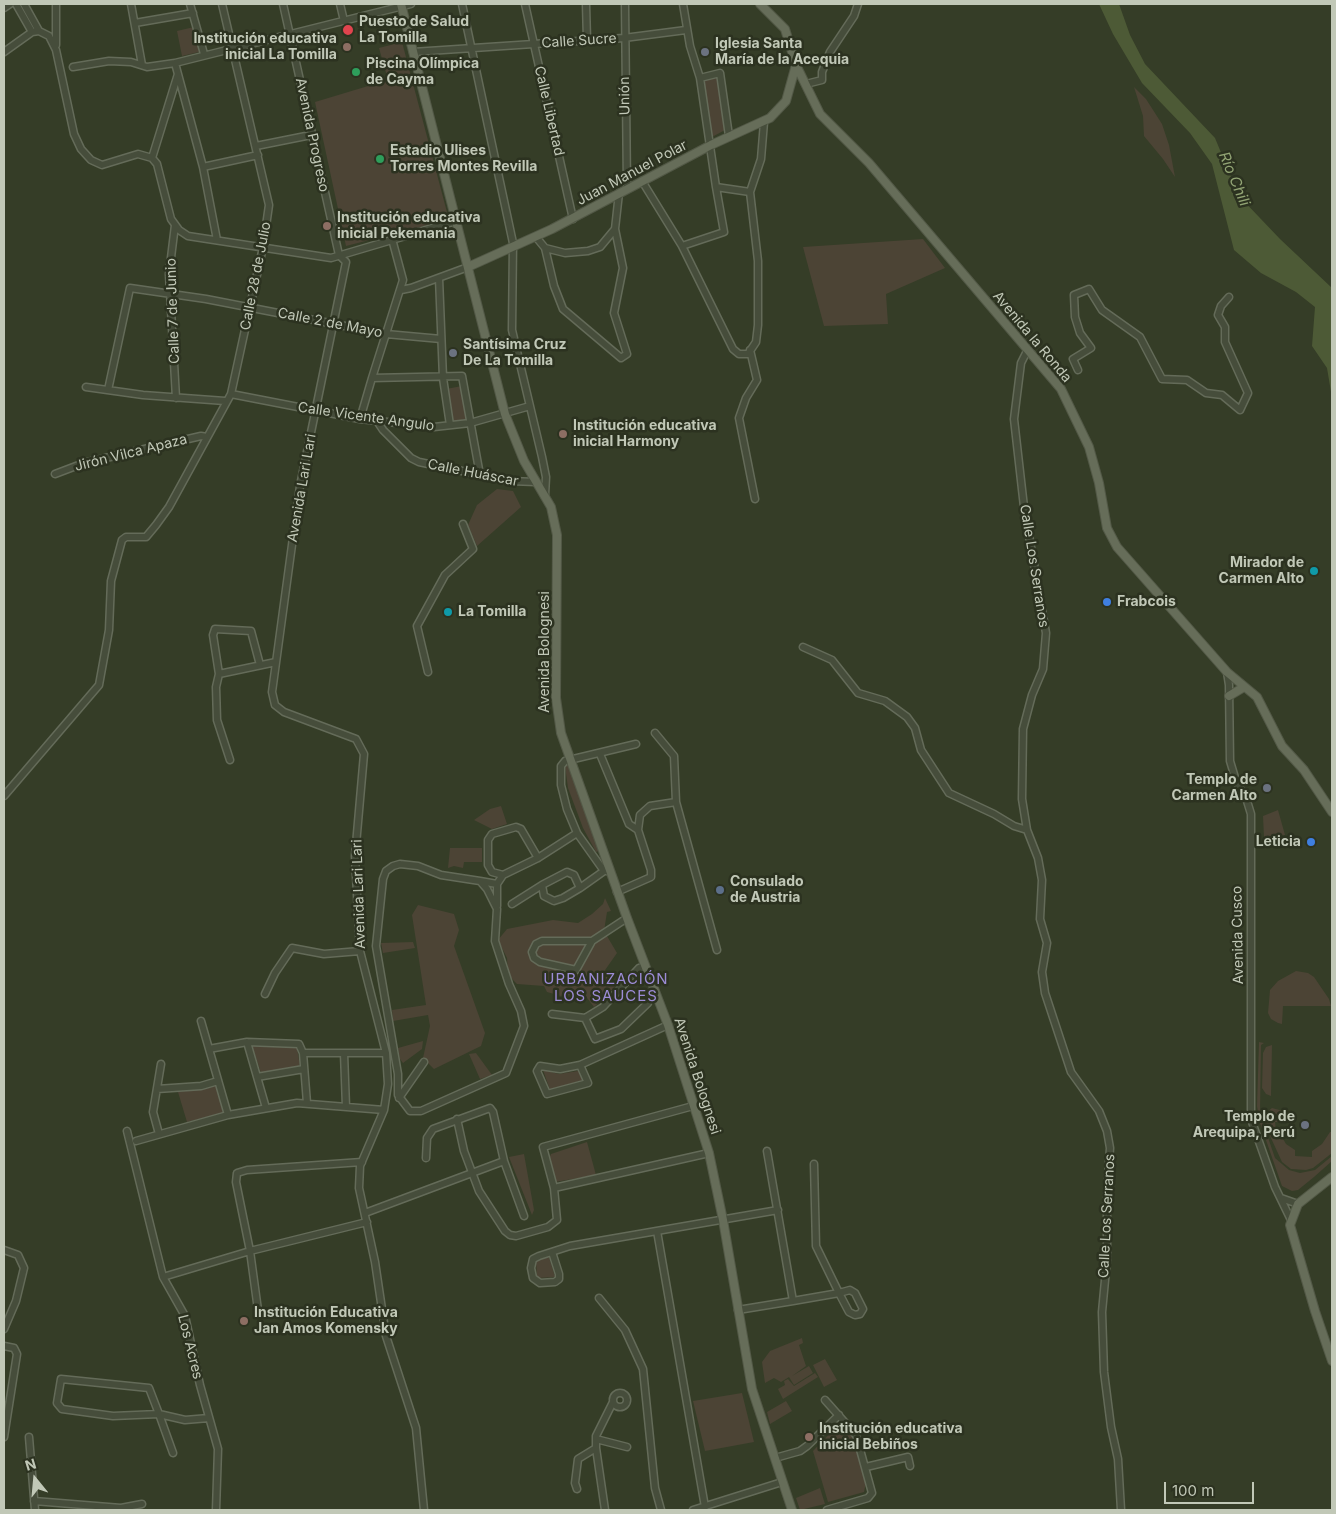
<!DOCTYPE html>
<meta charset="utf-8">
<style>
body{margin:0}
#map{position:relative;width:1336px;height:1514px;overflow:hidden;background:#353d27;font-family:Inter,sans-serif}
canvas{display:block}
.frame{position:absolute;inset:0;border:5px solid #c1c8b7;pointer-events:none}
.north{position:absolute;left:10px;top:1454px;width:50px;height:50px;-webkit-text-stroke:4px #2c3220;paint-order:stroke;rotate:343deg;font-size:14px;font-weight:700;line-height:20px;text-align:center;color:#c1c8b7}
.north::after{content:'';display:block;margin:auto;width:18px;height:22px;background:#c1c8b7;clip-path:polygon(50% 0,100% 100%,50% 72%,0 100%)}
.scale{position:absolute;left:1164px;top:1482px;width:90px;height:22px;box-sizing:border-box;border:2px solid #c1c8b7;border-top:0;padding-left:6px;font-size:15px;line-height:18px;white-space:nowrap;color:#c1c8b7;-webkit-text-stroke:4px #2c3220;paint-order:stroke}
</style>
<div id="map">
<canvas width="1336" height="1514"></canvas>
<div class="frame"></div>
<div class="north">N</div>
<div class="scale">100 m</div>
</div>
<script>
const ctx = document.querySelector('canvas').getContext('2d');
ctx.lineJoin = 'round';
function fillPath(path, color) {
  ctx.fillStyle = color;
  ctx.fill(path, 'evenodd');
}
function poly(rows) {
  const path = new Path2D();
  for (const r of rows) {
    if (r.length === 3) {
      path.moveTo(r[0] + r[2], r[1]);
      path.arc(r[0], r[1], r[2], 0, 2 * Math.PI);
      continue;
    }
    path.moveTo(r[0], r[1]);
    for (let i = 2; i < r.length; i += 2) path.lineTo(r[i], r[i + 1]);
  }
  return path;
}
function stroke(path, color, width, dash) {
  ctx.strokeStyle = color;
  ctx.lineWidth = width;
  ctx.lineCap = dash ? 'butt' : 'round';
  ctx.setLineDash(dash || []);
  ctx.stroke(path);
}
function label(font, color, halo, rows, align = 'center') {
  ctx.font = font + ' Inter,sans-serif';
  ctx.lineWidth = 5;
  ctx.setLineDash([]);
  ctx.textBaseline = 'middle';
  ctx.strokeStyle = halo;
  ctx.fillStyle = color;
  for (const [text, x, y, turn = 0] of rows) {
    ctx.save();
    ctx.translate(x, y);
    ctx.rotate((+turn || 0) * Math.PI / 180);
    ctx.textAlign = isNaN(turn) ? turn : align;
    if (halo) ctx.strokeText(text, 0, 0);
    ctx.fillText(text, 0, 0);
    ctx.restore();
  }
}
const green = poly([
 [194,27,199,52,182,56,177,31],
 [402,42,448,216,444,221,346,246,315,102,388,80,379,48],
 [717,76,725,130,712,137,704,80],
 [1134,87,1146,99,1162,124,1169,145,1175,177,1163,159,1144,136,1143,116],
 [923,239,945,268,886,294,888,324,824,326,803,247],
 [462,386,467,419,452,422,446,389],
 [497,489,513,491,521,507,477,546,468,525,477,505],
 [568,763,600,851,596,852,583,828,568,788,565,766],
 [501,806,507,824,492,829,474,820,490,809],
 [1278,810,1285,835,1264,837,1263,816],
 [450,848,482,848,482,862,464,862,463,868,454,866,448,868],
 [605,898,611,911,607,912,604,931,617,953,603,973,616,986,594,1007,584,994,561,996,547,992,544,986,517,984,514,981,508,974,507,958,498,940,507,929,553,920,578,923,592,914,603,904],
 [418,905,454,914,459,930,454,946,485,1033,481,1046,434,1069,423,1058,430,1026,428,1015,393,1021,392,1010,426,1005,412,915],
 [413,942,415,948,383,953,381,943],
 [1296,971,1308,973,1314,977,1329,999,1331,1006,1283,1006,1282,1024,1278,1023,1271,1019,1268,1013,1270,990,1278,981],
 [423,1041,422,1049,403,1063,400,1059,398,1048],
 [1259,1042,1264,1043,1261,1045,1260,1114,1275,1158,1289,1170,1300,1173,1315,1170,1332,1156,1332,1161,1314,1177,1298,1190,1292,1191,1282,1186,1260,1123,1257,1106],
 [252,1045,297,1047,300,1067,261,1073],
 [1272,1045,1271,1096,1266,1094,1262,1088,1263,1053,1266,1047],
 [476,1053,492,1075,480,1079,469,1054],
 [543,1070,559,1074,578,1071,583,1080,550,1090],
 [216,1084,224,1113,187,1122,178,1092],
 [1272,1108,1283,1111,1279,1122,1275,1122,1276,1130,1278,1130,1286,1144,1295,1150,1295,1156,1312,1157,1312,1151,1322,1144,1330,1132,1332,1132,1332,1153,1313,1168,1306,1170,1291,1169,1282,1162,1265,1125,1266,1113],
 [587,1142,596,1175,555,1182,549,1158,551,1154],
 [524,1154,534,1210,532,1215,509,1157],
 [549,1257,555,1277,537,1278,536,1261],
 [802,1338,803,1343,799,1345,806,1366,792,1376,809,1366,813,1373,794,1385,789,1377,781,1382,774,1378,765,1383,762,1362,770,1351],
 [825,1359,837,1380,824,1387,813,1365],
 [815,1373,818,1377,783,1399,778,1389,785,1385,784,1381,788,1379,794,1386],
 [742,1393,754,1442,705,1451,693,1401],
 [786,1401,792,1411,770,1424,767,1412],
 [842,1421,853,1436,866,1483,864,1492,828,1502,813,1451],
 [820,1488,825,1504,800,1510,796,1498]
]);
const water = poly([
 [1099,4,1119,4,1130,35,1145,64,1215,138,1239,196,1280,239,1332,288,1332,398,1327,368,1312,346,1315,307,1296,292,1261,273,1234,250,1212,164,1190,133,1142,83,1113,34]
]);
const minor = poly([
 [16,4,32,32],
 [24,4,39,31],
 [56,4,56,45],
 [131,4,142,65],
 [190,4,204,54],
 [283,4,339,255,346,262,300,486,272,692,275,705,284,712,356,739,364,754,355,856,360,951,386,1053,388,1084,384,1110,360,1166,359,1188,375,1262,386,1336,416,1428,424,1510],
 [340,4,344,21],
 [462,4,513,243,512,330,542,457,546,477,545,495],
 [525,4,573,219],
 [586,4,587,40],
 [625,4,627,188],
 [4,8,10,4],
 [135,23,193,13],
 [4,52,32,32,39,31,49,36,56,50,74,134,81,149,91,160,102,165,138,154,152,158,157,164,171,219,179,230,188,236,331,258,456,221],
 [413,52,624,38,686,30],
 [175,63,203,167,217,240],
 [73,67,109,61,131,62,147,67,175,63,411,4],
 [700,78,720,73,729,136],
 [806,84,822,80,822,72,830,52,854,16,858,4],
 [256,146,311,135],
 [152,158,178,74],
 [203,167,258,155],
 [642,181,682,246,733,349,739,354,748,354,756,342,758,325,758,261,750,192,716,187,700,78,690,46,683,4],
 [750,192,761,159,764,122],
 [175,225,169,274,176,398],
 [536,237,545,248,565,253,588,251,600,247,615,229,619,193],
 [682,246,724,232,716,187],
 [545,248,554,286,563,309,621,358,627,354,614,313,623,268,615,229],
 [439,278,443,378,450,425],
 [401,290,411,288,468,267],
 [1028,349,1021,363,1014,419,1024,507,1046,633,1043,669,1032,695,1023,729,1022,799,1027,830,1038,858,1042,880,1040,919,1047,943,1042,972,1045,993,1071,1072,1099,1111,1107,1131,1110,1148,1107,1192,1107,1259,1102,1312,1104,1372,1111,1427,1118,1459,1121,1510],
 [750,350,757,380,746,398,739,418,755,499],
 [1078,370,1073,359,1091,348,1080,333,1075,317,1074,295,1089,289,1102,310,1140,337,1162,379,1187,380,1206,393,1222,395,1240,410,1248,393,1225,342,1225,327,1218,315,1221,306,1229,297],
 [372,378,403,280,392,239],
 [86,387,143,395,225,401],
 [108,390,130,288,206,299,386,334,441,339],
 [231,394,360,419,434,427,470,423,530,406],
 [360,419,372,378,462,376,480,475],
 [377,421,383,430,411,458,419,462,510,481,536,482],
 [55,474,84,463,201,436,207,437],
 [803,647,832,660,858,693,885,701,907,717,915,728,921,750,949,793,994,814,1014,826,1027,830],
 [428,672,417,626,445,575,473,549,463,524],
 [1227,672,1229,685,1230,761,1236,781,1247,801,1251,814,1251,1119,1275,1187,1291,1220],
 [219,674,276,662],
 [655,733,674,756,676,802,717,950],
 [600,754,629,824,638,830],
 [230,760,217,720,216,687,219,674,213,635,215,629,251,631,260,665],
 [4,796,99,685,109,630,111,581,122,540,126,537,146,537,156,525,169,507,231,394,263,247,269,205,222,4],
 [400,864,418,866,441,875,480,881,487,889,497,909,495,941,509,984,521,1011,524,1026,506,1073,421,1111,410,1111,398,1095,398,1074,376,946,383,879,386,871,393,866,400,864],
 [610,871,604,871,577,833,567,809,561,785,561,766,565,761,636,744],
 [503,875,492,872,488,865,488,840,492,834,516,827,521,829,538,858],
 [480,881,497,884,497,906],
 [497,884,503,875,538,858,577,833],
 [580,888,604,871],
 [617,892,651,877,651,870,638,830,640,815,650,806,676,802],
 [512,904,542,885,567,872,574,875,580,888,563,898,554,901,544,896,542,885],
 [592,941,542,941,536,944,532,952,534,958,540,962,576,970,592,941,627,918],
 [265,994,275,973,292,948,324,954,360,951],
 [552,1014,585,1018,603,1007,639,968,645,966],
 [585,1018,595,1039,621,1029,648,1003],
 [201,1021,228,1115],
 [247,1042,266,1108],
 [209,1049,247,1042,299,1044,303,1053,307,1103],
 [303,1053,386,1053],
 [344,1053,346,1107],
 [580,1065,588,1083,547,1094,537,1071,540,1066,560,1069,580,1065,668,1025],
 [257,1077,304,1069],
 [157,1089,201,1086,218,1081],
 [399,1098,424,1062],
 [457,1119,464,1151,479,1191,505,1231,510,1235,516,1236,548,1227,557,1220,554,1188,543,1147,693,1106],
 [127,1131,163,1277,185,1316,200,1385,218,1449,216,1510],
 [159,1134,153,1112,161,1064],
 [136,1141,228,1115,297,1103,384,1110],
 [767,1151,793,1301],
 [426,1158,427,1138,433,1129,490,1108,493,1112,504,1161,524,1216],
 [554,1188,709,1153],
 [1281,1198,1298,1204],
 [365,1213,504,1161],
 [657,1231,705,1507],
 [4,1250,18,1255,24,1268,16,1301,4,1329],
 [552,1252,559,1274,559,1279,555,1282,540,1283,533,1278,531,1268,533,1259,539,1256,570,1246,778,1210],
 [163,1277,250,1251,367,1222],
 [599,1298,625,1330,643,1369,655,1488,661,1510],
 [258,1310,250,1251,236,1182,237,1173,247,1170,362,1162],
 [738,1310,793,1301,839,1293,850,1290,855,1293,863,1309,860,1314,855,1315,849,1312,839,1293,816,1246,814,1164],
 [4,1346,14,1348,17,1354,4,1437],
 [620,1400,7],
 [825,1400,856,1435,872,1493,868,1498,827,1510],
 [29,1437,35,1510],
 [596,1439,627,1447],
 [173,1453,159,1414,149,1388,61,1379,57,1403,62,1409,113,1416,159,1414,185,1420,209,1418],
 [775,1458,800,1451,807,1446,839,1415],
 [866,1467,908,1457,910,1466],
 [577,1489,575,1483,578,1459,596,1448],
 [34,1501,121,1508,121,1510],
 [121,1508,142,1504],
 [605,1510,596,1448,596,1436,613,1402],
 [693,1510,782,1482]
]);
const major = poly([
 [401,4,505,414,524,461,551,507,557,535,556,698,561,733,627,918,668,1025,709,1153,723,1220,752,1389,792,1510],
 [760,4,785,29,796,65,820,114,869,163,1061,389,1089,447,1099,483,1107,528,1117,547,1227,672,1257,697,1282,746,1304,770,1332,812],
 [468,267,552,229,711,145,770,118,786,101,796,65],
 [1229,696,1244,687],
 [1332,1177,1298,1204,1290,1225,1315,1311,1332,1361]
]);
const markers = [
 [348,30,6,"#e0444e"],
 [347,47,5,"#8d6e63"],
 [705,52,5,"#6b7280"],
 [356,72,5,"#2e9e5b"],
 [380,159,5,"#2e9e5b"],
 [327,226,5,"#8d6e63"],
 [453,353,5,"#6b7280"],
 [563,434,5,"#8d6e63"],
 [1314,571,5,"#0f9aa8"],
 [1107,602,5,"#3f7fe0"],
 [448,612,5,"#0f9aa8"],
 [1267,788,5,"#6b7280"],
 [1311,842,5,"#3f7fe0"],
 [720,890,5,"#5c6f8a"],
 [1305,1125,5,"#6b7280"],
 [244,1321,5,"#8d6e63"],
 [809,1437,5,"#8d6e63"]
];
const poiNames = [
 ["Puesto de Salud",359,22],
 ["La Tomilla",359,38],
 ["Institución educativa",337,39,"right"],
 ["inicial La Tomilla",337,55,"right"],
 ["Iglesia Santa",715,44],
 ["María de la Acequia",715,60],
 ["Piscina Olímpica",366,64],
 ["de Cayma",366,80],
 ["Estadio Ulises",390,151],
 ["Torres Montes Revilla",390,167],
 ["Institución educativa",337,218],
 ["inicial Pekemania",337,234],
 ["Santísima Cruz",463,345],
 ["De La Tomilla",463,361],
 ["Institución educativa",573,426],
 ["inicial Harmony",573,442],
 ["Mirador de",1304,563,"right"],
 ["Carmen Alto",1304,579,"right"],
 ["Frabcois",1117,602],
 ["La Tomilla",458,612],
 ["Templo de",1257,780,"right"],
 ["Carmen Alto",1257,796,"right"],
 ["Leticia",1301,842,"right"],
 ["Consulado",730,882],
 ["de Austria",730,898],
 ["Templo de",1295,1117,"right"],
 ["Arequipa, Perú",1295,1133,"right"],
 ["Institución Educativa",254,1313],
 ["Jan Amos Komensky",254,1329],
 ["Institución educativa",819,1429],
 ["inicial Bebiños",819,1445]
];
const streetNames = [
 ["Calle Sucre",579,41,-4],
 ["Unión",625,96,-91],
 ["Calle Libertad",549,111,77],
 ["Avenida Progreso",312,135,78],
 ["Juan Manuel Polar",632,173,-28],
 ["Calle 28 de Julio",256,276,-79],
 ["Calle 7 de Junio",173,311,-92],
 ["Calle 2 de Mayo",330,323,11],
 ["Avenida la Ronda",1032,337,50],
 ["Calle Vicente Angulo",366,417,8],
 ["Jirón Vilca Apaza",131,453,-14],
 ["Calle Huáscar",473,473,11],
 ["Avenida Lari Lari",302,488,-80],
 ["Calle Los Serranos",1034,566,81],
 ["Avenida Bolognesi",545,652,-90],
 ["Avenida Lari Lari",359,894,-92],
 ["Avenida Cusco",1238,935,-91],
 ["Avenida Bolognesi",697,1076,72],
 ["Calle Los Serranos",1107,1216,-87],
 ["Los Acres",190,1347,76]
];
const waterNames = [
 ["Río Chili",1234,179,67]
];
const neighbourhoodNames = [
 ["URBANIZACIÓN",606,979],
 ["LOS SAUCES",606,996]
];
fillPath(green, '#4c4435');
fillPath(water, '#4d5a36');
stroke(minor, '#646b59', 9);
stroke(major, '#535947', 10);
stroke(minor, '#464d3b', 6);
stroke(major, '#666d59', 8);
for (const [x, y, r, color] of markers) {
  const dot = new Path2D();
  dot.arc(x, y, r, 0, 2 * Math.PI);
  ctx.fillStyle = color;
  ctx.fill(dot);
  stroke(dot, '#2c3220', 2);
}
label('bold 14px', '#c1c8b7', '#2c3220', poiNames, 'left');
label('14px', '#c1c8b7', '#2c3220', streetNames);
label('italic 15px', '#92a474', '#2c3220', waterNames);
ctx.letterSpacing = '1px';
label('15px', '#9c8cd6', '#2c3220', neighbourhoodNames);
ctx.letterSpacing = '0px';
</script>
